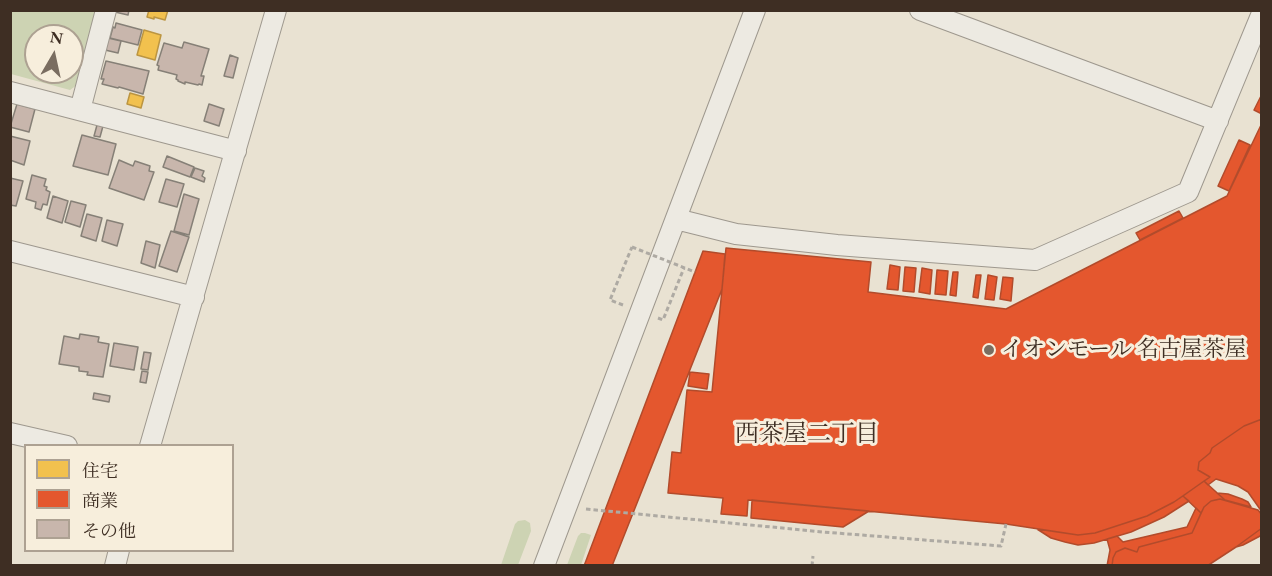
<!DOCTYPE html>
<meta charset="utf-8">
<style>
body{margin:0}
#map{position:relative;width:1272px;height:576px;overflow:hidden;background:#e9e2d2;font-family:"EB Garamond","Noto Serif JP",serif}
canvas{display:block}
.frame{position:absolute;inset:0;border:12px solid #3e2e23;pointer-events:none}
.legend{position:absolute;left:24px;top:444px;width:210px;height:108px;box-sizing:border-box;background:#f7eedc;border:2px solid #ada192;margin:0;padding:8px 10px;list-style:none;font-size:18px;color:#3e2e23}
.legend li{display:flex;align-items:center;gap:12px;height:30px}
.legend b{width:30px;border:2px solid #ada192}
.north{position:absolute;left:24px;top:24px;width:60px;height:60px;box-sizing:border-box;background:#f7eedc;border:2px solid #ada192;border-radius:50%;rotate:9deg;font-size:16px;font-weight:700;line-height:24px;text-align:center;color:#3e2e23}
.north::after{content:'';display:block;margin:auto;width:21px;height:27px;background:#7a6d60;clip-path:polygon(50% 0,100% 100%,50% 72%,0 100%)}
</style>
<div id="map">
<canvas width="1272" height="576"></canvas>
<div class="frame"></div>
<ul class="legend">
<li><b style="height:16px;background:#f2c14e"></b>住宅</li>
<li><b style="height:16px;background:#e4572e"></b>商業</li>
<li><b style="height:16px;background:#c8b6ac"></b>その他</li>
</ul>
<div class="north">N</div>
</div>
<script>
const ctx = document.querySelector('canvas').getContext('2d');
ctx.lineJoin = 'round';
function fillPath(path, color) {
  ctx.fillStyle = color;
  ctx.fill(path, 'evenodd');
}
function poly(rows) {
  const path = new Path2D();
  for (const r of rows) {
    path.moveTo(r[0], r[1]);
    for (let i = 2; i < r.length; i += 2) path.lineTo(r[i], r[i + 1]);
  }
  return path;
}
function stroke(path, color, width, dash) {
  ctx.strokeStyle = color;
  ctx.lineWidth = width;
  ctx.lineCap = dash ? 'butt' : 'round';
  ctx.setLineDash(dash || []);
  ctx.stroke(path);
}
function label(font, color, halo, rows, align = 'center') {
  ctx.font = font + ' "EB Garamond","Noto Serif JP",serif';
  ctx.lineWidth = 6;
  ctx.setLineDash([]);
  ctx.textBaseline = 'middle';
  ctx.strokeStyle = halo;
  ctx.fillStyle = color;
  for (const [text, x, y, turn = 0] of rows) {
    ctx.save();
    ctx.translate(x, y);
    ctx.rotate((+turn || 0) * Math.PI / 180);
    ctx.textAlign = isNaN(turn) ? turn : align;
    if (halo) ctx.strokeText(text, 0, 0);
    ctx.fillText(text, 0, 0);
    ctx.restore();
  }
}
const green = poly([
 [10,11,97,11,77,85,70,90,11,74],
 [36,36,72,36,72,72,36,72],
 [525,520,530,523,531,531,518,565,501,565,515,524,518,521],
 [581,533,585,533,591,535,581,565,567,565,578,536]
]);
const homes = poly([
 [149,10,168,10,165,20,154,17,154,19,147,17,149,10],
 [144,30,161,35,155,60,137,55,144,30],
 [130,93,144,97,141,108,127,104,130,93]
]);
const shops = poly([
 [1262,94,1262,114,1254,110,1262,94],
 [1262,123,1262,419,1244,426,1212,448,1210,453,1199,462,1198,470,1210,477,1174,502,1147,516,1095,533,1078,535,1006,524,748,500,747,516,721,514,723,498,668,493,672,452,681,453,687,390,712,392,726,248,871,262,868,292,1006,309,1227,196,1262,123],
 [1239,140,1250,145,1229,191,1218,186,1239,140],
 [1179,211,1183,218,1140,240,1136,233,1179,211],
 [703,251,725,254,722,289,612,566,584,566,703,251],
 [890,265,900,267,898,290,887,289,890,265],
 [905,267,916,268,914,292,903,291,905,267],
 [922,268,932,270,930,294,919,292,922,268],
 [937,270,948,271,946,295,935,294,937,270],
 [953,272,958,272,956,296,950,295,953,272],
 [976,275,981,275,978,298,973,297,976,275],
 [988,275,997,277,994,300,985,299,988,275],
 [1003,277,1013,278,1011,301,1000,299,1003,277],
 [690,372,709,374,707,389,688,386,690,372],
 [1262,419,1262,512,1248,492,1238,486,1216,479,1208,485,1204,481,1210,477,1198,470,1199,462,1210,453,1212,448,1244,426,1262,419],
 [1204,481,1225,500,1220,499,1211,501,1204,507,1201,513,1183,496,1204,481],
 [1217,493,1228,494,1242,499,1248,502,1251,507,1225,500,1217,493],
 [1183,496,1189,501,1164,517,1131,532,1094,543,1078,545,1065,542,1051,538,1037,529,1078,535,1095,533,1147,516,1174,502,1183,496],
 [1220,499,1258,510,1262,515,1262,528,1236,547,1207,566,1112,566,1113,558,1116,552,1125,548,1137,552,1139,547,1192,533,1204,507,1211,501,1220,499],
 [752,500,869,511,843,527,751,518,752,500],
 [1196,508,1201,513,1192,533,1139,547,1137,552,1125,548,1116,552,1113,558,1112,566,1107,566,1110,550,1107,539,1117,536,1123,542,1187,527,1196,508],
 [1262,528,1262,535,1243,545,1236,547,1262,528]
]);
const building = poly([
 [115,10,129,10,128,15,115,12,115,10],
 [116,23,142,30,138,45,110,38,113,27,115,28,116,23],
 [108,38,121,41,118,53,105,50,108,38],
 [184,42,209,49,201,76,204,76,202,85,199,84,198,85,185,82,185,84,178,81,178,80,176,79,177,75,158,70,159,66,157,65,164,43,182,48,184,42],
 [230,55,238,58,233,78,224,76,230,55],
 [106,61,149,71,143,94,119,87,118,88,102,84,104,79,101,79,106,61],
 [17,104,35,109,29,132,10,127,17,104],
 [209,104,224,109,219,126,204,121,209,104],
 [97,125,103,126,100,137,94,136,97,125],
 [82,135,116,144,108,175,73,166,82,135],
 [10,136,30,141,24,165,10,160,10,136],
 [167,156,194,167,190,177,163,167,167,156],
 [119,160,133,166,135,161,150,166,149,171,154,172,144,200,109,188,119,160],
 [195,168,204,171,202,176,205,178,204,182,191,177,195,168],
 [32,175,46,179,44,186,47,187,46,190,50,192,47,205,43,204,41,210,35,208,36,202,26,199,32,175],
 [10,178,23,181,16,206,10,205,10,178],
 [166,179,184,184,177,207,159,202,166,179],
 [184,194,199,199,189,235,174,231,184,194],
 [53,196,68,201,62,223,47,218,53,196],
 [71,201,86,205,80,227,65,222,71,201],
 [87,214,102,218,96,241,81,236,87,214],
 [107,220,123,224,117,246,102,241,107,220],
 [171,231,189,237,177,272,159,266,171,231],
 [146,241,160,245,155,268,141,263,146,241],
 [80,334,99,337,98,342,109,344,103,377,87,375,88,372,79,371,79,367,59,364,64,336,79,339,80,334],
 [114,343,138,347,134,370,110,366,114,343],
 [144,352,151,353,148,370,141,369,144,352],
 [142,371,148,372,146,383,140,382,142,371],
 [94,393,110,396,109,402,93,399,94,393]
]);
const path = poly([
 [623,305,610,300,632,247],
 [658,318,663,320,684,268],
 [586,509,823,532,1001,546,1006,524],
 [812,566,813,556]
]);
const minor = poly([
 [920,10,1218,121],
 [10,92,236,151],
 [80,110,106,10],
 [676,219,736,234,837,245,1035,260,1188,192,1262,13],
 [10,251,194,297],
 [10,433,67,446],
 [150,446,276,10],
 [115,566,119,550],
 [544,566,755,10]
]);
const pathBridge = poly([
 [632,247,695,272]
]);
const markers = [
 [989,350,6,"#7a6d60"]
];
const poiNames = [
 ["イオンモール 名古屋茶屋",1001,350]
];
const neighbourhoodNames = [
 ["西茶屋二丁目",807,434]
];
fillPath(green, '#cdd3b3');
fillPath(homes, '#f2c14e');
stroke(homes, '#bc9541', 1.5);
fillPath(shops, '#e4572e');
stroke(shops, '#b24b2b', 1.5);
fillPath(building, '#c8b6ac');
stroke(building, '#868077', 1.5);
stroke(minor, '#9e988e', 22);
stroke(path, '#aeaaa3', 3, [4.5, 3]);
stroke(minor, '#edeae2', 20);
stroke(pathBridge, '#aeaaa3', 3, [4.5, 3]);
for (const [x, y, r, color] of markers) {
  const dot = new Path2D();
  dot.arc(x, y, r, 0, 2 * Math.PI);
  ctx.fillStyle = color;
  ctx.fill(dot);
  stroke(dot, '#f7eedc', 2);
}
label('22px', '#3e2e23', '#f7eedc', poiNames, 'left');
label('24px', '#3e2e23', '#f7eedc', neighbourhoodNames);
</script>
